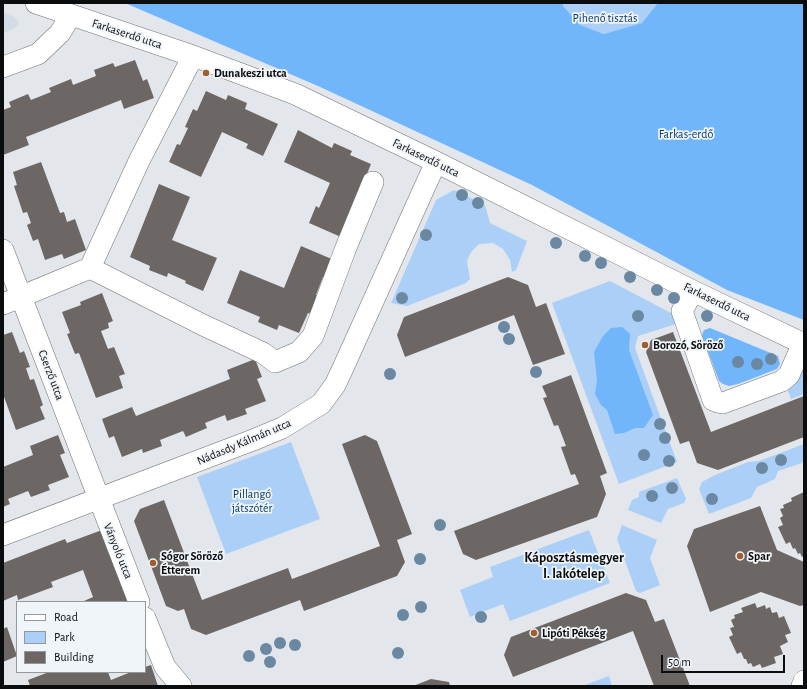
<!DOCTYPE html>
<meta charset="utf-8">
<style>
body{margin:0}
#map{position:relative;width:807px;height:689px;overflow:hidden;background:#e3e7ec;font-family:"Alegreya Sans",sans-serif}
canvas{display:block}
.frame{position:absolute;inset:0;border:4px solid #0b0c0e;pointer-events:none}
.legend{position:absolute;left:16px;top:601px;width:130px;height:72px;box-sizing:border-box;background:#f0f5f9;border:1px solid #94989b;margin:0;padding:5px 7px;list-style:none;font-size:12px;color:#0b0c0e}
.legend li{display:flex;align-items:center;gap:8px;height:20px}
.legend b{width:20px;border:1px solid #94989b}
.scale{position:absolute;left:661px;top:655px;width:124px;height:18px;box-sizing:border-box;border:2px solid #0b0c0e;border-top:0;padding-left:5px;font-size:12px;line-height:14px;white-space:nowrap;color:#0b0c0e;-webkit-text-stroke:3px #f0f5f9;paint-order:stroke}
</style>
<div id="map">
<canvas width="807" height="689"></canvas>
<div class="frame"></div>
<ul class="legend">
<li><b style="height:5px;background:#fff"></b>Road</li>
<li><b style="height:11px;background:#abcff6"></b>Park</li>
<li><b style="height:11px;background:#6c6764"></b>Building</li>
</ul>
<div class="scale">50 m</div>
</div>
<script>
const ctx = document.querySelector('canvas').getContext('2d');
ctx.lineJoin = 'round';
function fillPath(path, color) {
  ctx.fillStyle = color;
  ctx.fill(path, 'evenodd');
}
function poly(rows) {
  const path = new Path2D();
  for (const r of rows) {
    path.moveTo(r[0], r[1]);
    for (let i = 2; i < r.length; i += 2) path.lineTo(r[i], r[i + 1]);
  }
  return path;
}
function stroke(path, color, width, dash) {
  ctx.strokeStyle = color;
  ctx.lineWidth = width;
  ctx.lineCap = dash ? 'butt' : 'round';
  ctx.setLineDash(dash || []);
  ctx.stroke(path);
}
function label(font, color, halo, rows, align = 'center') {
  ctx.font = font + ' "Alegreya Sans",sans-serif';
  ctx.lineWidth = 3.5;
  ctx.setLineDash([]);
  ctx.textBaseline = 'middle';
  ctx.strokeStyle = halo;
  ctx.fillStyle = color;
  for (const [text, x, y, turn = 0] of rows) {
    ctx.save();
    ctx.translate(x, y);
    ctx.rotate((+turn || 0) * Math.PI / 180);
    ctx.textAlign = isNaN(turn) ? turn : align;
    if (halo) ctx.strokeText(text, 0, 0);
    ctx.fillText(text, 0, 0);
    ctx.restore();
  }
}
const built = poly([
 [3,13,15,17,19,24,13,29,3,33]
]);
const green = poly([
 [563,3,658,3,643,23,604,34,580,25,563,6],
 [454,190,485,205,490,223,527,241,516,270,512,272,510,260,503,249,493,243,479,244,471,252,467,261,470,279,466,283,407,306,391,303,436,200],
 [610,281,673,314,676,324,638,336,635,348,677,462,619,484,552,303],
 [804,357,804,394,791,399,785,383],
 [291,442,320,519,226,554,197,477],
 [804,444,804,458,802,463,778,471,775,479,757,487,751,498,709,514,699,489,702,482,715,475,748,462,759,461],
 [677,478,686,499,684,503,668,509,661,523,628,510,632,500,639,497,639,492],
 [622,525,657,540,650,558,660,585,640,593,636,591,617,539],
 [589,530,610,583,510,621,503,604,470,617,460,590,493,577,490,567],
 [609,676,612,686,582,686]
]);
const forest = poly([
 [125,3,563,3,563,6,580,25,604,34,642,23,658,3,804,3,804,320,727,290,532,185,318,86],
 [622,327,630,334,629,350,653,415,644,428,635,428,624,433,615,434,607,410,601,405,595,394,597,380,594,352,603,336,611,328],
 [710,328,778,356,780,364,777,369,738,384,729,386,723,384,719,381,702,335,704,330]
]);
const building = poly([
 [135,60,143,81,147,79,154,98,124,109,121,100,26,137,29,145,3,155,3,110,11,107,9,102,28,94,31,100,51,92,49,88,71,79,73,85,96,76,94,70,113,63,115,67],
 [206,91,226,100,228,95,247,103,245,109,278,124,263,156,246,148,248,144,222,132,201,177,169,162,177,144,180,145,188,128,185,127,193,109,197,111],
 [298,130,332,148,334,143,352,151,350,155,371,164,341,237,309,223,316,206,319,208,330,183,284,162],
 [41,162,60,213,64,212,67,222,75,219,86,250,64,259,62,254,45,260,38,239,33,241,27,225,31,223,27,212,23,213,14,186,17,185,13,172],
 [159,184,190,197,172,240,217,258,203,291,185,283,186,281,168,273,167,277,149,270,150,266,130,257],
 [301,246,334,260,326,279,323,277,316,295,320,296,312,314,308,313,299,333,279,325,277,330,258,322,260,317,227,303,240,270,284,288],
 [508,277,528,285,536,307,546,303,565,354,533,365,514,315,405,357,397,335,404,317],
 [102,293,113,321,108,323,109,328,101,331,108,349,114,347,125,374,119,376,123,388,96,398,79,353,75,354,67,334,70,333,62,312,81,305,80,302],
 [12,332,20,353,24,351,30,367,26,368,30,380,34,379,43,405,40,407,45,419,16,430,3,394,3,335],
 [673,332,711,432,804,396,804,437,718,470,697,463,689,441,680,444,646,352,651,340],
 [255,359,262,377,257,379,266,401,245,409,247,414,227,421,225,415,205,423,207,428,186,437,183,431,160,440,162,446,143,453,142,449,122,457,114,436,109,438,102,419,132,407,136,416,230,379,227,370],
 [571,375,607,473,600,476,606,494,597,517,476,560,463,554,454,531,579,484,575,474,571,475,561,447,566,446,558,425,554,426,543,398,547,397,542,386],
 [58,435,65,453,60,455,69,477,48,485,50,490,31,497,28,491,8,499,10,504,3,507,3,467,33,455,30,446],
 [365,435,377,441,412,534,397,540,405,562,397,576,304,611,300,600,206,635,191,629,184,609,178,611,166,606,134,521,140,509,164,500,202,600,288,568,292,579,380,546,342,444],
 [804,492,804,556,802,557,800,553,798,554,795,548,793,549,790,542,786,544,778,527,783,525,780,518,783,516,780,509,784,508,783,505,792,501,791,498],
 [760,506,777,550,804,562,804,605,800,606,761,592,710,612,687,546,694,529],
 [102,530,127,587,122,588,128,602,84,602,84,601,93,597,83,570,51,582,53,587,18,600,17,595,3,601,3,563,65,539,67,543],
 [626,593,646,600,655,622,664,619,690,686,654,686,633,631,513,677,504,655,511,637],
 [755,603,757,608,765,605,766,609,770,607,772,613,777,612,779,618,784,616,791,633,785,635,788,642,780,646,783,654,774,657,776,663,762,668,760,664,753,667,751,663,748,664,746,659,744,659,741,652,737,654,729,637,733,635,730,628,734,627,731,620,735,618,734,615,743,612,741,608],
 [7,627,17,656,3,662,3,629],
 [151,665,158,686,30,686,28,680,49,672,108,672,111,680,131,672,145,672,145,667],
 [431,679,449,682,450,686,413,686]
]);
const minor = poly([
 [36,3,193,56,295,94,436,162,693,291,804,344],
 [3,67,38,54,60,33,71,15],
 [3,250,139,602],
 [90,268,203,325,263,353,275,362,299,352,313,336,345,250,373,182],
 [693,291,682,311,713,400,718,402,723,403,782,381,789,375,803,343],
 [3,304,90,268,139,161,193,56],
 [3,535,253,440,282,428,321,404,335,385,343,368,436,162],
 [145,618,165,667,181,686],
 [802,686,804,681]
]);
const trees = [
 [462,195],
 [478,203],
 [426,235],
 [556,243],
 [585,256],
 [601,263],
 [630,277],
 [657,290],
 [402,298],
 [674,298],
 [638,316],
 [707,316],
 [504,327],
 [509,339],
 [771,359],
 [738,362],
 [757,364],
 [536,372],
 [390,374],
 [660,424],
 [665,438],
 [644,455],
 [781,460],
 [669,461],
 [762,468],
 [672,488],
 [652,496],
 [712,499],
 [440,525],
 [420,559],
 [421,607],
 [403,615],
 [481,617],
 [280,643],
 [295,645],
 [266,649],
 [398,653],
 [249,656],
 [270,662]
];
const markers = [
 [206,73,4,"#a15c2f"],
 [645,345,4,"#a15c2f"],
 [740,556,4,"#a15c2f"],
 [153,563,4,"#a15c2f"],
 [534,633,4,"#a15c2f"]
];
const parkNames = [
 ["Pihenő tisztás",605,18],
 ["Farkas-erdő",686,134],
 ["Pillangó",252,494],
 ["játszótér",252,508]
];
const streetNames = [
 ["Farkaserdő utca",127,34,18],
 ["Farkaserdő utca",426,158,26],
 ["Farkaserdő utca",717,302,26],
 ["Cserző utca",51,375,69],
 ["Nádasdy Kálmán utca",244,442,-23],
 ["Ványoló utca",118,551,68]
];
const poiNames = [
 ["Dunakeszi utca",214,73],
 ["Borozó, Söröző",653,345],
 ["Sógor Söröző",161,556],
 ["Étterem",161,570],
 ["Spar",748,556],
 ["Lipóti Pékség",542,633]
];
const quarterNames = [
 ["Káposztásmegyer",574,558],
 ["I. lakótelep",574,574]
];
fillPath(built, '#d2dbe6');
fillPath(green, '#abcff6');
fillPath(forest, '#71b5fb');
fillPath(building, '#6c6764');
stroke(minor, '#6f7276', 22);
stroke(minor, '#fff', 21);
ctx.fillStyle = '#6a88a2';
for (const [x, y] of trees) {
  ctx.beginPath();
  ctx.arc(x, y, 6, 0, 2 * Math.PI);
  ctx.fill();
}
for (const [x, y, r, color] of markers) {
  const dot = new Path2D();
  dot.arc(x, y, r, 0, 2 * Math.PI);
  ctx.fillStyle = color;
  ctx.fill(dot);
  stroke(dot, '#f0f5f9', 1.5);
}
label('12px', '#073a66', '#f0f5f9', parkNames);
label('12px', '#0b0c0e', '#f0f5f9', streetNames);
label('bold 12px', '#0b0c0e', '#f0f5f9', poiNames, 'left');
label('bold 14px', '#0b0c0e', '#f0f5f9', quarterNames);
</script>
